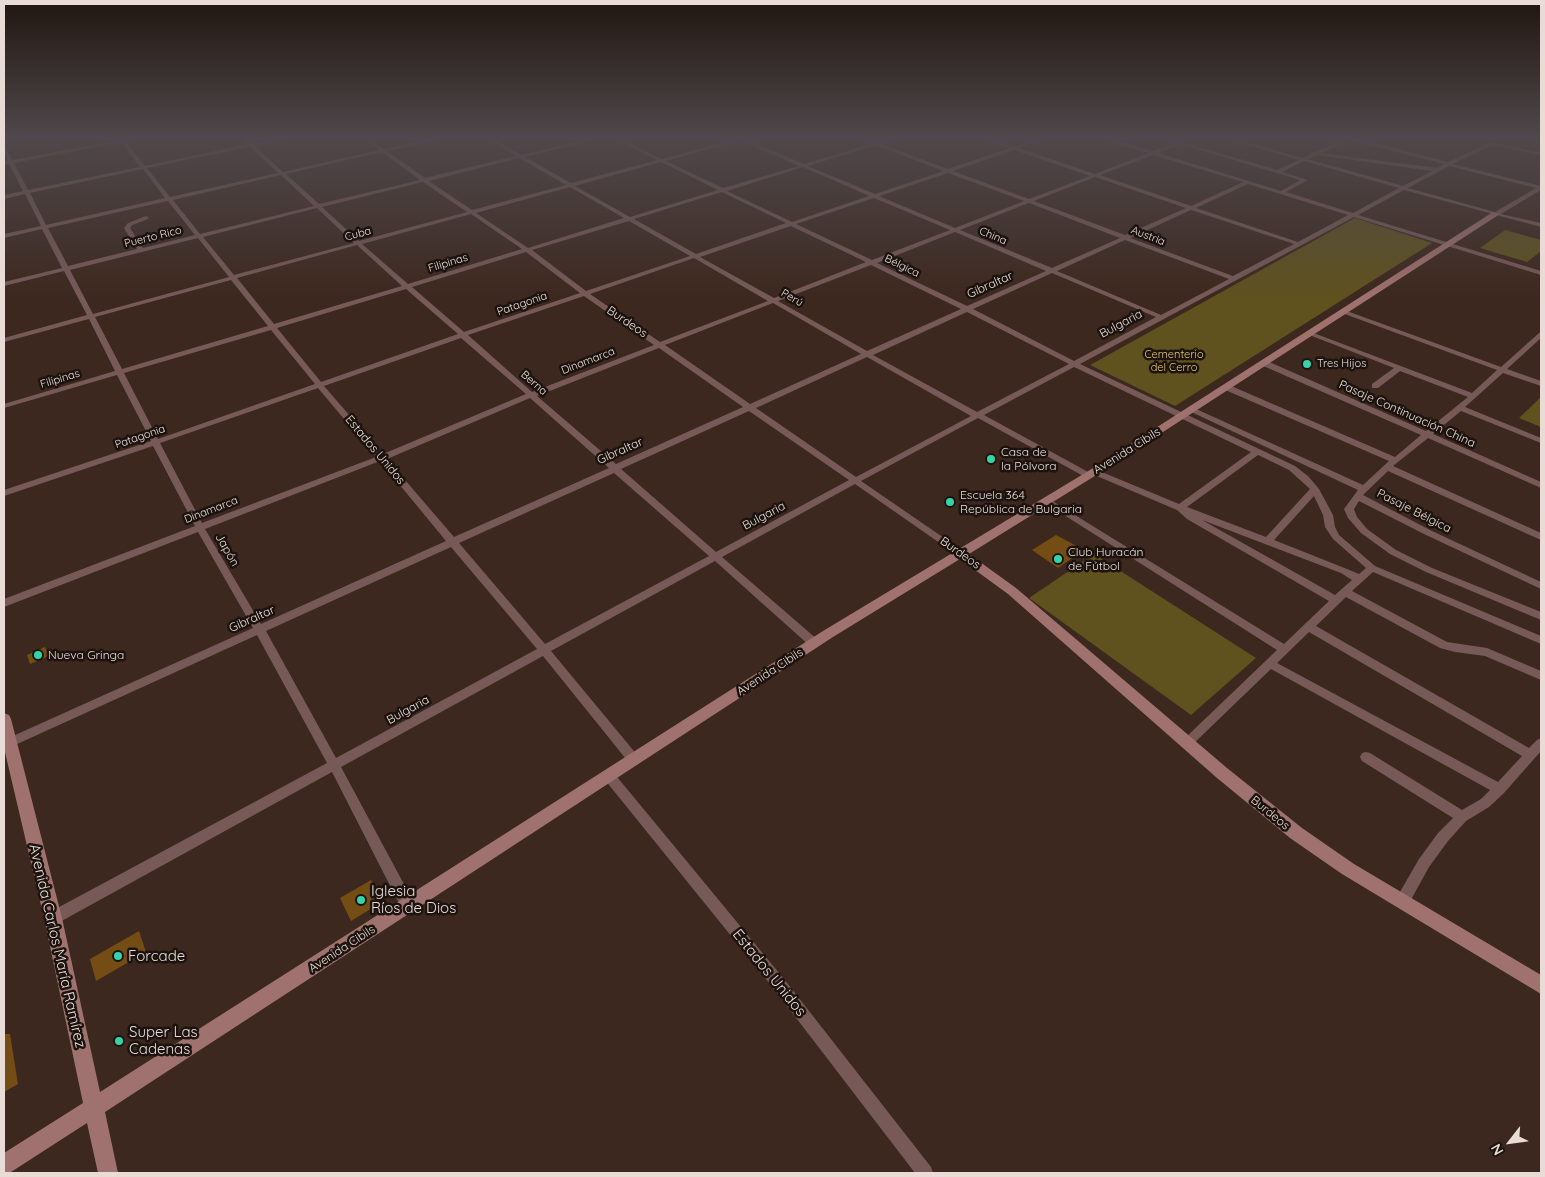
<!DOCTYPE html>
<meta charset="utf-8">
<style>
body{margin:0}
#map{position:relative;width:1545px;height:1177px;overflow:hidden;background:#3c281e;font-family:Quicksand,sans-serif}
canvas{display:block}
.frame{position:absolute;inset:0;border:5px solid #e9dbd5;pointer-events:none}
.north{position:absolute;left:1485px;top:1117px;width:50px;height:50px;-webkit-text-stroke:4px #1c130f;paint-order:stroke;rotate:240deg;font-size:14px;font-weight:700;line-height:20px;text-align:center;color:#e9dbd5}
.north::after{content:'';display:block;margin:auto;width:18px;height:22px;background:#e9dbd5;clip-path:polygon(50% 0,100% 100%,50% 72%,0 100%)}
</style>
<div id="map">
<canvas width="1545" height="1177"></canvas>
<div class="frame"></div>
<div class="north">N</div>
</div>
<script>
const ctx = document.querySelector('canvas').getContext('2d');
ctx.lineJoin = 'round';
function fillPath(path, color) {
  ctx.fillStyle = color;
  ctx.fill(path, 'evenodd');
}
function poly(rows) {
  const path = new Path2D();
  for (const r of rows) {
    path.moveTo(r[0], r[1]);
    for (let i = 2; i < r.length; i += 2) path.lineTo(r[i], r[i + 1]);
  }
  return path;
}
function stroke(path, color, width, dash) {
  ctx.strokeStyle = color;
  ctx.lineWidth = width;
  ctx.lineCap = dash ? 'butt' : 'round';
  ctx.setLineDash(dash || []);
  ctx.stroke(path);
}
function label(font, color, halo, rows, align = 'center') {
  ctx.font = font + ' Quicksand,sans-serif';
  ctx.lineWidth = 5;
  ctx.setLineDash([]);
  ctx.textBaseline = 'middle';
  ctx.strokeStyle = halo;
  ctx.fillStyle = color;
  for (const [text, x, y, turn = 0] of rows) {
    ctx.save();
    ctx.translate(x, y);
    ctx.rotate((+turn || 0) * Math.PI / 180);
    ctx.textAlign = isNaN(turn) ? turn : align;
    if (halo) ctx.strokeText(text, 0, 0);
    ctx.fillText(text, 0, 0);
    ctx.restore();
  }
}
const green = poly([
 [1355,218,1432,243,1175,406,1090,365],
 [1505,230,1541,240,1541,251,1527,262,1480,248],
 [1541,397,1541,427,1519,418],
 [1094,554,1256,658,1191,715,1029,598]
]);
const building = poly([
 [1056,535,1084,550,1058,568,1032,550],
 [45,647,49,656,30,664,27,655],
 [371,880,382,902,351,921,340,898],
 [139,931,146,952,96,981,90,959],
 [4,1034,10,1034,18,1084,4,1092]
]);
const street = poly([
 [117,137,121,137,123,139,143,137,143,138,125,141,145,166,247,144,240,137,244,137,252,144,292,137,292,138,255,146,283,172,379,150,362,137,366,137,384,149,439,137,445,137,445,138,387,151,425,178,516,156,484,137,489,137,521,155,595,137,601,137,601,138,525,157,571,183,657,160,611,137,616,137,662,159,736,139,736,137,749,137,745,139,804,164,871,144,856,137,861,137,876,142,895,137,900,137,900,138,881,144,948,169,1009,148,978,137,983,137,1014,147,1045,137,1050,137,1019,148,1095,174,1148,153,1099,138,1099,137,1104,137,1153,151,1175,143,1159,137,1165,137,1277,170,1299,160,1221,137,1227,137,1303,158,1311,154,1311,152,1316,152,1344,138,1343,137,1353,137,1448,162,1491,142,1541,153,1541,155,1492,145,1453,164,1541,186,1541,190,1501,214,1541,223,1541,227,1404,190,1358,215,1541,271,1541,275,1354,217,1080,364,1295,466,1308,476,1319,489,1333,515,1335,527,1339,535,1375,566,1541,636,1541,644,1373,572,1352,591,1447,642,1487,648,1541,671,1541,680,1485,656,1455,652,1440,648,1346,597,1316,626,1529,748,1537,740,1541,738,1541,751,1504,793,1489,807,1466,821,1448,841,1429,867,1407,907,1402,909,1397,907,1395,902,1397,897,1419,859,1438,833,1453,818,1362,761,1360,757,1362,753,1366,752,1370,753,1462,810,1481,799,1490,790,1271,669,1191,746,1187,748,1183,746,1181,743,1183,740,1277,650,1042,501,1046,498,1049,499,1284,644,1329,601,1187,519,1177,510,1092,474,1091,477,1085,477,978,418,861,481,963,551,965,553,963,555,957,555,855,484,722,557,818,640,819,643,818,646,810,646,715,561,551,651,638,756,640,760,638,764,634,765,630,764,543,656,341,767,413,901,415,906,413,911,408,913,403,911,332,772,58,923,53,925,48,923,46,918,48,913,327,763,257,635,4,750,4,740,253,628,198,532,4,607,4,599,195,526,153,446,4,496,4,490,151,441,117,375,4,408,4,404,115,371,89,319,4,342,4,338,87,315,64,271,4,286,4,282,62,268,42,229,4,238,4,234,41,226,25,194,4,199,4,195,23,191,9,164,4,164,4,162,8,161,4,153,4,148,6,149,12,160,119,140,117,137],
 [740,140,799,166,723,188,666,161,740,140],
 [1349,140,1444,164,1437,168,1322,153,1349,140],
 [121,142,140,167,28,190,14,163,121,142],
 [1180,144,1300,180,1281,191,1158,153,1180,144],
 [876,145,943,171,875,194,808,166,876,145],
 [250,147,278,173,170,197,147,168,250,147],
 [1014,150,1090,176,1029,199,953,171,1014,150],
 [382,152,420,180,319,204,286,174,382,152],
 [1153,155,1243,182,1191,206,1100,175,1153,155],
 [1317,155,1432,171,1403,186,1308,159,1317,155],
 [519,158,566,185,472,210,429,181,519,158],
 [1304,161,1399,188,1353,213,1286,192,1308,180,1282,172,1304,161],
 [661,162,718,190,630,217,575,186,661,162],
 [1449,166,1536,188,1495,212,1408,188,1449,166],
 [803,167,869,196,792,222,727,191,803,167],
 [143,169,165,198,46,225,30,193,143,169],
 [948,173,1024,201,955,228,879,196,948,173],
 [281,175,314,206,200,234,173,200,281,175],
 [1095,177,1186,208,1125,235,1034,201,1095,177],
 [423,182,467,212,359,241,322,207,423,182],
 [1248,184,1348,215,1298,242,1196,208,1248,184],
 [570,187,624,218,528,248,476,213,570,187],
 [722,192,786,223,696,254,634,219,722,192],
 [874,198,950,230,872,260,796,224,874,198],
 [168,201,195,235,143,248,130,228,132,225,148,219,149,218,146,216,128,223,124,228,137,249,68,266,48,228,168,201],
 [1029,203,1120,238,1052,268,960,230,1029,203],
 [317,208,354,243,234,275,203,237,317,208],
 [1191,210,1294,244,1233,276,1130,238,1191,210],
 [471,214,522,249,408,284,362,244,471,214],
 [629,221,690,256,586,291,532,250,629,221],
 [791,226,866,262,774,298,700,257,791,226],
 [955,232,1046,271,967,306,877,263,955,232],
 [198,238,229,277,93,314,70,270,198,238],
 [1125,240,1229,279,1161,315,1057,271,1125,240],
 [357,245,402,286,274,324,237,278,357,245],
 [526,252,580,293,464,332,412,287,526,252],
 [694,258,768,301,660,342,590,294,694,258],
 [871,265,961,309,867,351,778,301,871,265],
 [1052,273,1156,317,1074,361,973,309,1052,273],
 [231,280,268,326,122,369,95,317,231,280],
 [406,289,458,334,321,382,277,328,406,289],
 [584,296,654,345,532,392,468,335,584,296],
 [773,303,861,354,750,404,665,345,773,303],
 [967,312,1069,364,977,412,873,355,967,312],
 [271,330,315,384,158,439,124,373,271,330],
 [461,338,526,394,383,454,324,386,461,338],
 [659,348,743,407,616,464,537,396,659,348],
 [867,357,971,416,856,477,756,408,867,357],
 [1074,367,1251,452,1179,504,1097,470,1091,470,1090,473,984,415,1074,367],
 [318,388,376,457,202,523,160,443,318,388],
 [530,398,609,468,454,537,387,459,530,398],
 [749,411,849,480,716,552,621,469,749,411],
 [1258,455,1289,470,1310,489,1266,537,1187,507,1258,455],
 [380,461,446,541,261,624,205,529,380,461],
 [614,473,709,556,545,644,459,543,614,473],
 [1314,496,1323,515,1325,527,1333,539,1366,568,1359,574,1347,569,1274,540,1314,496],
 [1202,520,1341,573,1352,580,1335,595,1202,520],
 [451,547,537,649,336,758,266,631,451,547],
 [1309,632,1522,756,1498,782,1277,663,1309,632],
 [1344,310,1501,367,1539,333,1541,332,1541,338,1507,369,1541,381,1541,386,1503,373,1465,407,1541,438,1541,443,1461,411,1433,434,1541,482,1541,488,1428,438,1393,466,1541,533,1541,540,1388,471,1363,495,1430,530,1541,582,1541,589,1424,534,1359,501,1354,509,1357,517,1367,529,1396,550,1432,568,1541,612,1541,620,1426,572,1390,554,1361,533,1348,518,1344,509,1358,490,1187,410,1191,408,1194,408,1363,485,1389,461,1223,389,1223,385,1229,385,1395,457,1421,435,1261,365,1261,361,1267,361,1426,431,1468,397,1400,371,1378,388,1372,388,1372,384,1394,368,1307,334,1307,332,1311,332,1472,393,1497,370,1342,313,1341,312,1344,310],
 [609,771,613,772,784,979,931,1167,933,1173,915,1173,774,989,605,780,603,776,605,772,609,771]
]);
const secondary = poly([
 [1493,212,1500,214,1098,474,969,554,1016,588,1227,768,1302,828,1354,864,1541,975,1541,994,1342,874,1290,838,1217,778,1008,594,960,559,833,637,105,1112,118,1173,98,1173,87,1123,11,1172,4,1173,4,1153,83,1103,44,918,4,748,4,713,9,715,11,719,62,918,100,1092,823,631,1090,470,1493,212]
]);
const markers = [
 [1307,364,5,"#34d4a8"],
 [991,459,5,"#34d4a8"],
 [950,502,5,"#34d4a8"],
 [1058,559,5,"#34d4a8"],
 [38,655,5,"#34d4a8"],
 [361,900,5,"#34d4a8"],
 [118,956,5,"#34d4a8"],
 [119,1041,5,"#34d4a8"]
];
const farStreetnames = [
 ["Cuba",358,234,-15],
 ["China",993,236,23],
 ["Austria",1148,236,21],
 ["Puerto Rico",153,237,-14],
 ["Filipinas",448,263,-17],
 ["Bélgica",902,266,26],
 ["Perú",792,298,30],
 ["Patagonia",522,304,-19],
 ["Dinamarca",588,361,-21],
 ["Filipinas",60,379,-17],
 ["Berna",534,383,41],
 ["Patagonia",140,437,-19],
 ["Dinamarca",211,510,-21]
];
const farParknames = [
 ["Cementerio",1174,355],
 ["del Cerro",1174,368]
];
const farPoinames = [
 ["Tres Hijos",1317,364]
];
const streetNames = [
 ["Gibraltar",990,285,-24],
 ["Burdeos",627,322,34],
 ["Bulgaria",1121,324,-28],
 ["Pasaje Continuación China",1407,414,24],
 ["Estados Unidos",375,450,50],
 ["Gibraltar",620,451,-24],
 ["Avenida Cibils",1127,451,-32],
 ["Pasaje Bélgica",1414,511,27],
 ["Bulgaria",764,516,-28],
 ["Japón",227,550,60],
 ["Burdeos",960,553,35],
 ["Gibraltar",252,619,-24],
 ["Avenida Cibils",770,672,-33],
 ["Bulgaria",408,710,-29],
 ["Burdeos",1270,813,39],
 ["Avenida Cibils",342,949,-33]
];
const poiNames = [
 ["Casa de",1001,452],
 ["la Pólvora",1001,466],
 ["Escuela 364",960,495],
 ["República de Bulgaria",960,509],
 ["Club Huracán",1068,552],
 ["de Fútbol",1068,566],
 ["Nueva Gringa",48,655]
];
const nearPoinames = [
 ["Iglesia",371,891],
 ["Ríos de Dios",371,908],
 ["Forcade",128,956],
 ["Super Las",129,1032],
 ["Cadenas",129,1049]
];
const nearStreetnames = [
 ["Avenida Carlos María Ramírez",57,946,77],
 ["Estados Unidos",769,973,51]
];
fillPath(green, '#5f521e');
fillPath(building, '#744d14');
fillPath(street, '#775a58');
fillPath(secondary, '#a0726f');
const sky = ctx.createLinearGradient(0, 0, 0, 301);
sky.addColorStop(0, '#211610');
sky.addColorStop(0.46, '#50484c');
sky.addColorStop(1, '#50484c00');
ctx.fillStyle = sky;
ctx.fillRect(0, 0, 1545, 301);
for (const [x, y, r, color] of markers) {
  const dot = new Path2D();
  dot.arc(x, y, r, 0, 2 * Math.PI);
  ctx.fillStyle = color;
  ctx.fill(dot);
  stroke(dot, '#1c130f', 2);
}
label('11px', '#e9dbd5', '#1c130f', farStreetnames);
label('11px', '#e2cb6d', '#1c130f', farParknames);
label('11px', '#e9dbd5', '#1c130f', farPoinames, 'left');
label('12px', '#e9dbd5', '#1c130f', streetNames);
label('12px', '#e9dbd5', '#1c130f', poiNames, 'left');
label('15px', '#e9dbd5', '#1c130f', nearPoinames, 'left');
label('15px', '#e9dbd5', '#1c130f', nearStreetnames);
</script>
